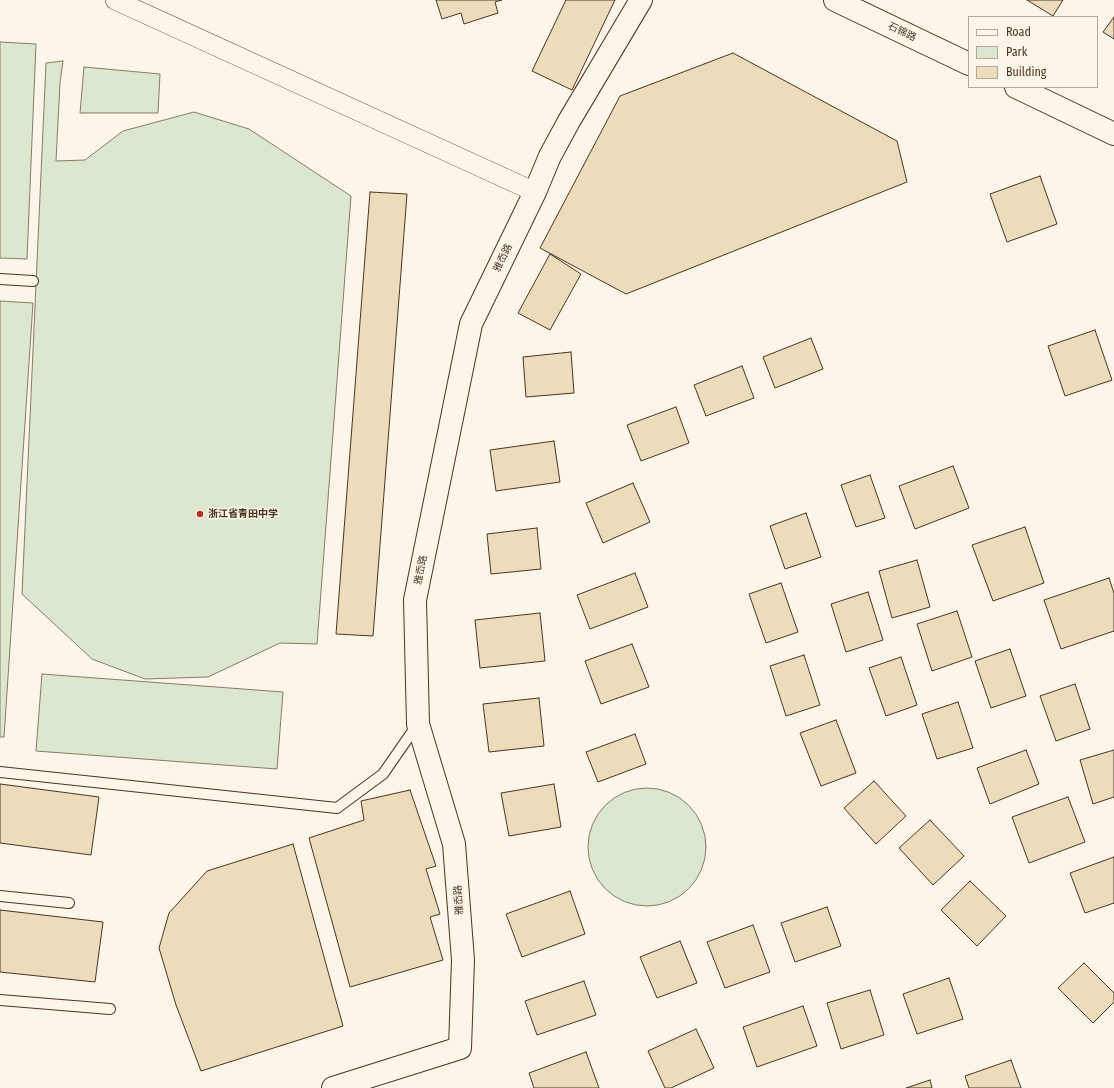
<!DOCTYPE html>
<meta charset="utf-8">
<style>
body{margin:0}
#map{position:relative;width:1114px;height:1088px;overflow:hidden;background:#fbf6e9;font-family:"Fira Sans Condensed",sans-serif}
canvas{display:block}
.legend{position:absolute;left:968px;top:16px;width:130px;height:72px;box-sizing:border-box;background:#fbf6e9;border:1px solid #b4a999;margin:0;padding:5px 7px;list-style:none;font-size:12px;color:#4a3520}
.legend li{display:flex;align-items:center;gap:8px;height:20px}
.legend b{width:20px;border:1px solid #b4a999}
</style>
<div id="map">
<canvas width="1114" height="1088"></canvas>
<ul class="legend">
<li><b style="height:5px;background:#fbf6e9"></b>Road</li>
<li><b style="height:11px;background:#dce7d0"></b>Park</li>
<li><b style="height:11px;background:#ecdcbc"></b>Building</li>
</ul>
</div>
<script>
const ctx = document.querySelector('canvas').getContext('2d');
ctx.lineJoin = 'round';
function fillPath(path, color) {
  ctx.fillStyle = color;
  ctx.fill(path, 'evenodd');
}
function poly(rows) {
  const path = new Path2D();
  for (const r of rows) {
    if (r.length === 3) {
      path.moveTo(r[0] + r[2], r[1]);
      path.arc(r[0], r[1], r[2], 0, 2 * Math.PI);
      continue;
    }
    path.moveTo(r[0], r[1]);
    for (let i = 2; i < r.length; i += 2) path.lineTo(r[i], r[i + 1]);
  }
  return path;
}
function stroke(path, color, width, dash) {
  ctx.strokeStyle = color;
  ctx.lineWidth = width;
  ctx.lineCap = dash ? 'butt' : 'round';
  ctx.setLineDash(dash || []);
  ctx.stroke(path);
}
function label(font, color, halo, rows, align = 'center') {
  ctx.font = font + ' "Fira Sans Condensed","Noto Sans SC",sans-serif';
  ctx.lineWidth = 3;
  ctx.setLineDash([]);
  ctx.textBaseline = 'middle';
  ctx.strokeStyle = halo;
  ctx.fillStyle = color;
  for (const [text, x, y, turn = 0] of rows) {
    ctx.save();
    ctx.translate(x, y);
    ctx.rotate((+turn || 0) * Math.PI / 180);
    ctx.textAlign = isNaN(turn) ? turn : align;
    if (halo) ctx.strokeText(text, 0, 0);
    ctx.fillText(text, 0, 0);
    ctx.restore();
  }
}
const green = poly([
 [0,42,36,44,27,259,0,258,0,42],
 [63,61,60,83,56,161,85,160,123,131,194,112,249,129,351,196,317,644,280,643,208,677,145,679,92,659,22,594,46,63,63,61],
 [84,67,160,74,158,113,80,113,84,67],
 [0,301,33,303,4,737,0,737,0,301],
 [42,674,283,692,277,769,36,751,42,674],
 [647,847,59]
]);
const building = poly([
 [436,0,502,0,495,2,498,13,464,24,461,13,442,19,436,0],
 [566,0,615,0,572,90,532,71,566,0],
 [1027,0,1063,0,1053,16,1027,0],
 [1114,17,1114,39,1103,32,1114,17],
 [733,53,897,141,907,182,626,294,540,248,620,96,733,53],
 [1040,176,1057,224,1007,242,990,194,1040,176],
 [370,192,407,194,373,636,336,634,370,192],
 [550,254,581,274,550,330,518,313,550,254],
 [1095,330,1112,380,1065,396,1048,346,1095,330],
 [811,338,823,369,775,388,763,357,811,338],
 [571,352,574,393,526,397,523,357,571,352],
 [742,366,754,398,706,416,694,385,742,366],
 [676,407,689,443,641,461,627,425,676,407],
 [554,441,560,482,496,491,490,450,554,441],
 [953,466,969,508,915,529,899,486,953,466],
 [870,475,885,518,856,527,841,485,870,475],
 [633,483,650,522,603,543,586,503,633,483],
 [806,513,821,557,785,569,770,526,806,513],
 [1025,527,1044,583,993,601,972,545,1025,527],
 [537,528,541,569,491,574,487,534,537,528],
 [917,560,930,607,892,618,879,571,917,560],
 [635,573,648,607,590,629,577,595,635,573],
 [1109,578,1114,593,1114,631,1061,649,1044,600,1109,578],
 [781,583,798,632,766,643,749,594,781,583],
 [868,592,883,640,846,652,831,604,868,592],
 [957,611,972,657,932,671,917,624,957,611],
 [540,613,545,661,480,668,475,620,540,613],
 [632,644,649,687,601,704,585,661,632,644],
 [1010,649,1026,696,991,708,975,661,1010,649],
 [804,655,820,705,786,716,770,666,804,655],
 [901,657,917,705,886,716,869,668,901,657],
 [1075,684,1090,729,1056,741,1040,696,1075,684],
 [539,698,544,746,489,752,483,704,539,698],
 [958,702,973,748,937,759,922,714,958,702],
 [836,720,856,773,821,786,800,733,836,720],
 [635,734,646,764,598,782,586,752,635,734],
 [1026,750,1039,784,990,804,977,768,1026,750],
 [1114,750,1114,797,1093,804,1080,760,1114,750],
 [874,781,906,816,876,844,844,808,874,781],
 [0,784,99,797,91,855,0,843,0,784],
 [554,784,561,827,509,836,501,793,554,784],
 [410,790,436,866,426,869,440,914,430,917,443,960,350,987,309,838,364,820,361,801,410,790],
 [1068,797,1085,842,1029,863,1012,817,1068,797],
 [930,820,964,856,933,885,899,848,930,820],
 [293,844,343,1026,201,1071,176,1005,159,948,169,913,207,871,293,844],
 [1114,857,1114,903,1085,913,1070,873,1114,857],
 [970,881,1006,916,977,946,941,910,970,881],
 [570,891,585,934,522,957,506,914,570,891],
 [827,907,841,946,795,962,781,923,827,907],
 [0,910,103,922,95,982,0,972,0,910],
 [753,925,770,972,725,988,707,942,753,925],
 [680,941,697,983,657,998,640,957,680,941],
 [1084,963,1114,993,1114,1002,1093,1023,1058,988,1084,963],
 [949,978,963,1019,917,1034,903,994,949,978],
 [584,981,596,1015,537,1035,525,1001,584,981],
 [870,990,884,1035,841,1049,827,1003,870,990],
 [803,1006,817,1046,757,1067,743,1027,803,1006],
 [696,1029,714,1068,671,1088,665,1088,648,1051,696,1029],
 [586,1052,599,1088,534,1088,529,1073,586,1052],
 [1011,1060,1021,1088,969,1088,965,1076,1011,1060],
 [930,1080,932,1088,906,1088,930,1080]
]);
const lane = poly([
 [0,279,33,281],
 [0,772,337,808,383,774,417,725],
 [0,896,69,903],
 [0,1000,110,1009]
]);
const street = poly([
 [115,0,535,192]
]);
const secondary = poly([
 [835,0,969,64],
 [1016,87,1114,134],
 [333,1088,460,1048,463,960,454,844,418,724,415,600,471,324,535,192,550,156,569,121,641,0]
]);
const markers = [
 [200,514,4,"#c62828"]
];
const streetNames = [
 ["石锦路",902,32,26],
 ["雅岙路",503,258,-64],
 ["雅岙路",421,570,-79],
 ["雅岙路",459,900,-94]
];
const poiNames = [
 ["浙江省青田中学",208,514]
];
fillPath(green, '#dce7d0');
stroke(green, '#887966', 1);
fillPath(building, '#ecdcbc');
stroke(building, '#4a3520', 1);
stroke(lane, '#4a3520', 12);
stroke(street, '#4a3520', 20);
stroke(secondary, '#4a3520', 24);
stroke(lane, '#fbf6e9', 10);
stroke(street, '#fbf6e9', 19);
stroke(secondary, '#fbf6e9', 22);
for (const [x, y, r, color] of markers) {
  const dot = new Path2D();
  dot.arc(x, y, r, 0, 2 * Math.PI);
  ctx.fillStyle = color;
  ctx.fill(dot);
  stroke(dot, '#fbf6e9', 1.5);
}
label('10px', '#4a3520', '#fbf6e9', streetNames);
label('bold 10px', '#4a3520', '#fbf6e9', poiNames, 'left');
</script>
